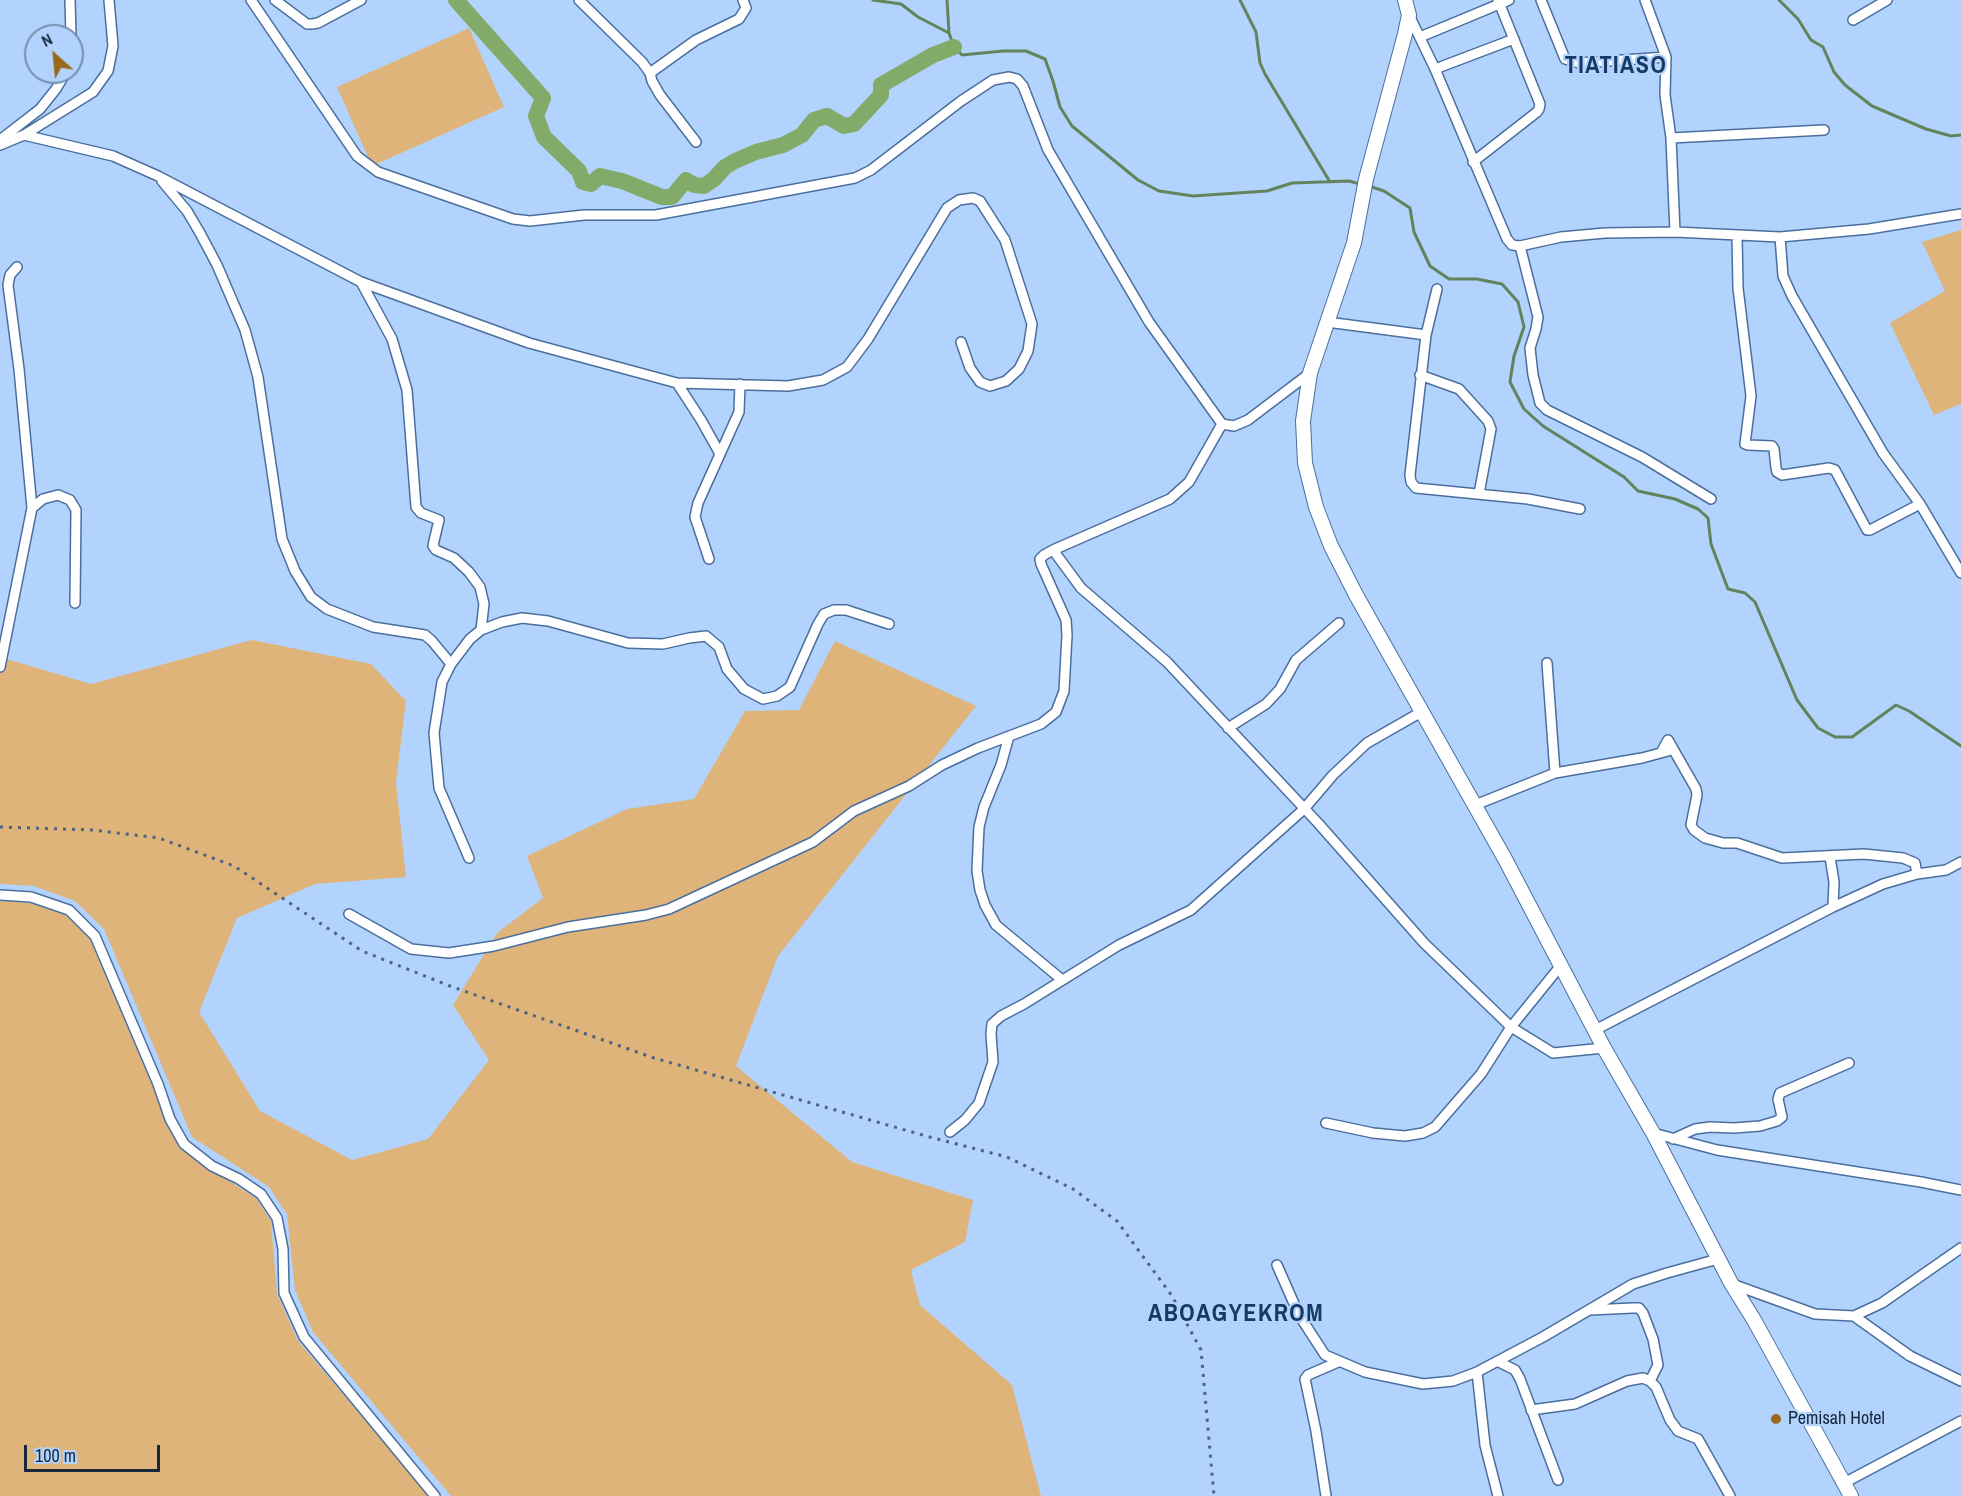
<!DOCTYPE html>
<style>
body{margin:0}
#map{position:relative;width:1961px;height:1496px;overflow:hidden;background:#b2d3fd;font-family:"Archivo Narrow",sans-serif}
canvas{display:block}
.north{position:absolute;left:24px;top:24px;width:60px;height:60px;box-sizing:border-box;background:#b2d3fd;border:2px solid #748eaf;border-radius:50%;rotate:333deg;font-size:16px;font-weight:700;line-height:24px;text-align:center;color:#17273b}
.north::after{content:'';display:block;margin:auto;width:21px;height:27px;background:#99691a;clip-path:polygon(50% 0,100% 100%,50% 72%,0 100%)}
.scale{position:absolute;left:24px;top:1445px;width:136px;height:27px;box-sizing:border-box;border:3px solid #17273b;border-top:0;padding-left:8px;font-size:18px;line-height:21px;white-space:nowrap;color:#17273b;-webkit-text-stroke:4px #b2d3fd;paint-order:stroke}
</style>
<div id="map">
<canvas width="1961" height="1496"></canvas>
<div class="north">N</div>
<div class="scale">100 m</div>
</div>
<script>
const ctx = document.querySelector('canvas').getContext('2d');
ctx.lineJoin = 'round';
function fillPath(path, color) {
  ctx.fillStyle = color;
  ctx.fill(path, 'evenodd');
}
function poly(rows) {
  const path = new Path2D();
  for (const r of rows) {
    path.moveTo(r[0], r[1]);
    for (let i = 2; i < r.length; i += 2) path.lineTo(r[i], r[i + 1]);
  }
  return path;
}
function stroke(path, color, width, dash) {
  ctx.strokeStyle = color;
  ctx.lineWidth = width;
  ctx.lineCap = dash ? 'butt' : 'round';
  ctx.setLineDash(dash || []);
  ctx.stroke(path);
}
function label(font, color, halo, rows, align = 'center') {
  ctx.font = font + ' "Archivo Narrow",sans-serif';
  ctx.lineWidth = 4.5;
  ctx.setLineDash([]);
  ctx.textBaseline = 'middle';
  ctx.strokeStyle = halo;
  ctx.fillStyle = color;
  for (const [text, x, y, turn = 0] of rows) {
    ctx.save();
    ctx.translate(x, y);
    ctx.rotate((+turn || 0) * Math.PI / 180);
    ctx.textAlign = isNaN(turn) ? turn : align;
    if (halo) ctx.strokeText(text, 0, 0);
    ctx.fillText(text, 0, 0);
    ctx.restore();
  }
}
const green = poly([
 [469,28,504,107,372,166,337,87],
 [1961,230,1961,404,1934,415,1890,323,1945,291,1922,242],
 [252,640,371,664,406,701,396,782,406,877,315,884,237,918,199,1012,260,1111,352,1160,428,1139,489,1060,453,1005,497,933,543,898,527,856,627,809,694,799,745,711,799,710,835,641,976,706,778,956,736,1066,852,1162,973,1200,965,1242,911,1270,920,1305,1012,1385,1041,1496,451,1496,313,1332,295,1290,287,1214,269,1187,192,1137,104,929,75,901,34,886,0,884,0,657,91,684],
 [0,901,30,903,66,915,90,939,179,1148,257,1199,271,1221,277,1294,298,1341,429,1496,0,1496]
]);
const stream = poly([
 [873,0,901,4,918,17,949,33],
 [947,0,949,33,954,47,962,55,1003,51,1026,51,1045,59,1053,81,1060,107,1072,126,1138,180,1159,191,1193,196,1267,191,1292,183,1349,181,1360,184],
 [1240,0,1256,32,1260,63,1265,74,1330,182],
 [1779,0,1798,19,1811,40,1823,47,1834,72,1845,85,1872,106,1926,129,1951,136,1961,135],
 [1369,186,1384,191,1410,208,1414,232,1430,266,1449,279,1477,279,1502,284,1518,302,1524,327,1514,356,1510,382,1524,409,1543,426,1624,477,1638,491,1675,499,1698,509,1708,518,1711,544,1728,589,1745,593,1755,602,1797,700,1818,728,1835,737,1852,737,1896,705,1909,711,1961,746]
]);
const river = poly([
 [456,0,543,98,536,116,544,137,579,171,583,182,591,184,600,176,622,181,662,197,672,197,686,180,694,185,704,186,714,179,725,167,735,161,756,152,783,145,802,135,814,120,827,116,844,126,854,124,881,95,881,85,933,55,954,47]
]);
const street = poly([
 [70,0,71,36],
 [251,0,357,156,378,172,513,219,530,221,584,215,656,215,855,178,871,170,961,101,993,80,1009,77,1017,79,1023,86,1048,150,1149,322,1222,424,1234,426,1248,420,1310,373],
 [275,0,307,24,312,24,318,23,361,0],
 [579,0,642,62,650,73,652,81,660,95,696,142],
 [1541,0,1565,59,1579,63,1666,57],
 [1645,0,1666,57,1665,95,1671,138,1675,232],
 [1409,15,1435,69,1507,239,1512,245,1520,246,1561,237,1605,233,1675,232,1780,237,1869,229,1961,214],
 [1853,20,1887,0],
 [1420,37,1509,0],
 [1435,69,1514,39],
 [650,73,696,40,739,19,746,8,743,0],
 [24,135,113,156,158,176,361,282,529,343,677,383,788,386,823,380,847,367,868,339,947,208,959,200,973,198,980,201,1005,240,1032,324,1028,351,1019,369,1006,381,990,386,980,382,970,368,961,342],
 [1671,138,1824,130],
 [0,140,40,109,56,89,66,72],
 [0,145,24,135,93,92,108,71,113,46,109,0],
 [1473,162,1537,112,1539,109,1540,104,1498,0],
 [162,181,187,211,200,233,217,265,245,330,258,377,282,539,295,571,311,597,327,609,373,627,425,635,432,641,451,664],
 [1737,235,1738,288,1751,396,1745,444,1748,445,1772,446,1774,449,1776,468,1777,472,1782,475,1829,468,1835,470,1867,530,1870,530,1920,504],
 [1780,237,1783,276,1792,296,1883,453,1920,504,1961,573],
 [1520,246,1538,317,1536,329,1530,348,1533,375,1540,403,1547,410,1642,457,1711,499],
 [361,282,392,339,407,390,416,507,421,513,439,520,434,541,433,546,436,550,454,558,469,572,480,587,484,604,481,630],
 [1437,289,1426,335,1410,475,1411,482,1416,488,1528,499,1580,509],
 [1327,322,1426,335],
 [1420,375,1459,389,1488,421,1491,429,1479,494],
 [677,383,701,420,719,452],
 [32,508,43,499,58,495,70,500,76,510,75,603],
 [1053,550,1081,588,1167,662,1318,823,1424,943,1511,1027,1553,1053,1604,1048],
 [709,559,695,517,698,503,739,412,740,384],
 [1547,663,1555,773],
 [0,667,32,508,19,369,8,285,10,275,17,267],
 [1228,728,1266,704,1280,689,1296,660,1339,623],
 [1009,736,1001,765,984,807,979,827,977,871,980,890,985,905,996,925,1061,979],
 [1662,751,1668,740,1696,789,1697,795,1691,825,1694,830,1705,838,1723,843,1737,843,1782,858,1864,854,1903,858,1915,863,1917,874,1946,870,1961,862],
 [1475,805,1555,773,1642,758,1668,751],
 [1830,857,1834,882,1833,907],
 [469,858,439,788,434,733,442,682,451,664,470,639,481,630,502,622,522,618,548,621,628,643,663,644,689,638,706,636,719,647,727,669,744,689,763,699,777,696,790,687,818,624,824,614,834,610,846,610,889,624],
 [0,895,31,897,69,910,95,936,158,1084,170,1119,184,1144,212,1166,239,1179,261,1194,277,1218,283,1249,284,1293,304,1337,435,1496],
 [349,914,411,949,449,953,494,946,568,927,646,915,669,909,813,842,854,811,909,786,942,765,978,748,1041,724,1056,712,1064,691,1067,635,1066,620,1041,564,1040,559,1044,555,1053,550,1170,499,1189,482,1222,424],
 [1595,1030,1833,907,1883,884,1917,874],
 [1326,1123,1373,1133,1405,1136,1423,1133,1435,1127,1481,1074,1511,1027,1562,964],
 [950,1132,965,1120,979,1103,993,1062,991,1034,992,1024,1001,1016,1024,1004,1119,945,1191,910,1304,809,1333,775,1367,743,1423,711],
 [1653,1133,1717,1150,1921,1182,1961,1190],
 [1673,1139,1695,1129,1710,1127,1734,1128,1760,1126,1777,1121,1782,1117,1778,1099,1780,1093,1849,1063],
 [1277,1265,1299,1315,1325,1355,1365,1372,1423,1384,1453,1381,1477,1372,1543,1337,1633,1284,1667,1273,1718,1259],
 [1732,1284,1815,1314,1854,1316,1910,1356,1961,1381],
 [1590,1310,1633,1308,1639,1308,1643,1313,1653,1339,1658,1365,1650,1381],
 [1854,1316,1882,1303,1961,1248],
 [1499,1362,1515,1370,1520,1379,1558,1480],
 [1477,1372,1485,1445,1498,1496],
 [1531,1410,1575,1404,1627,1381,1643,1378,1650,1381,1656,1387,1670,1420,1678,1431,1698,1439,1730,1496],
 [1844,1483,1961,1421],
 [1326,1496,1316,1431,1305,1379,1308,1375,1338,1362]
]);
const secondary = poly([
 [1405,0,1409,15,1405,34,1366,179,1354,243,1310,373,1303,421,1305,463,1316,507,1331,546,1356,595,1505,859,1604,1048,1653,1133,1731,1283,1754,1320,1851,1496]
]);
const rail = poly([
 [0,827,93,830,159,838,234,866,362,951,450,986,654,1058,926,1136,1007,1157,1073,1189,1117,1221,1172,1296,1201,1350,1214,1496]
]);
const markers = [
 [1776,1419,6,"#99691a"]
];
const poiNames = [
 ["Pemisah Hotel",1788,1419]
];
const districtNames = [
 ["TIATIASO",1616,67],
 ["ABOAGYEKROM",1236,1315]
];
fillPath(green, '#deb47b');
stroke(stream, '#62835b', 3);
stroke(river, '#82ab69', 16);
stroke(street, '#4a6f9e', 12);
stroke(secondary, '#4a6f9e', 16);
stroke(street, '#fff', 9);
stroke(secondary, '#fff', 14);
stroke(rail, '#4d637e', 3, [3, 6]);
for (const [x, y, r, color] of markers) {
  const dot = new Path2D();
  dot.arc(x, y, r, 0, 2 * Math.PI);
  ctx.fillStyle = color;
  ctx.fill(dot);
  stroke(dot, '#b2d3fd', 2);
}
label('18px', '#17273b', '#b2d3fd', poiNames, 'left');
ctx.letterSpacing = '1.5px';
label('bold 24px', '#163a65', '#b2d3fd', districtNames);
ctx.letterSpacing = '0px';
</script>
